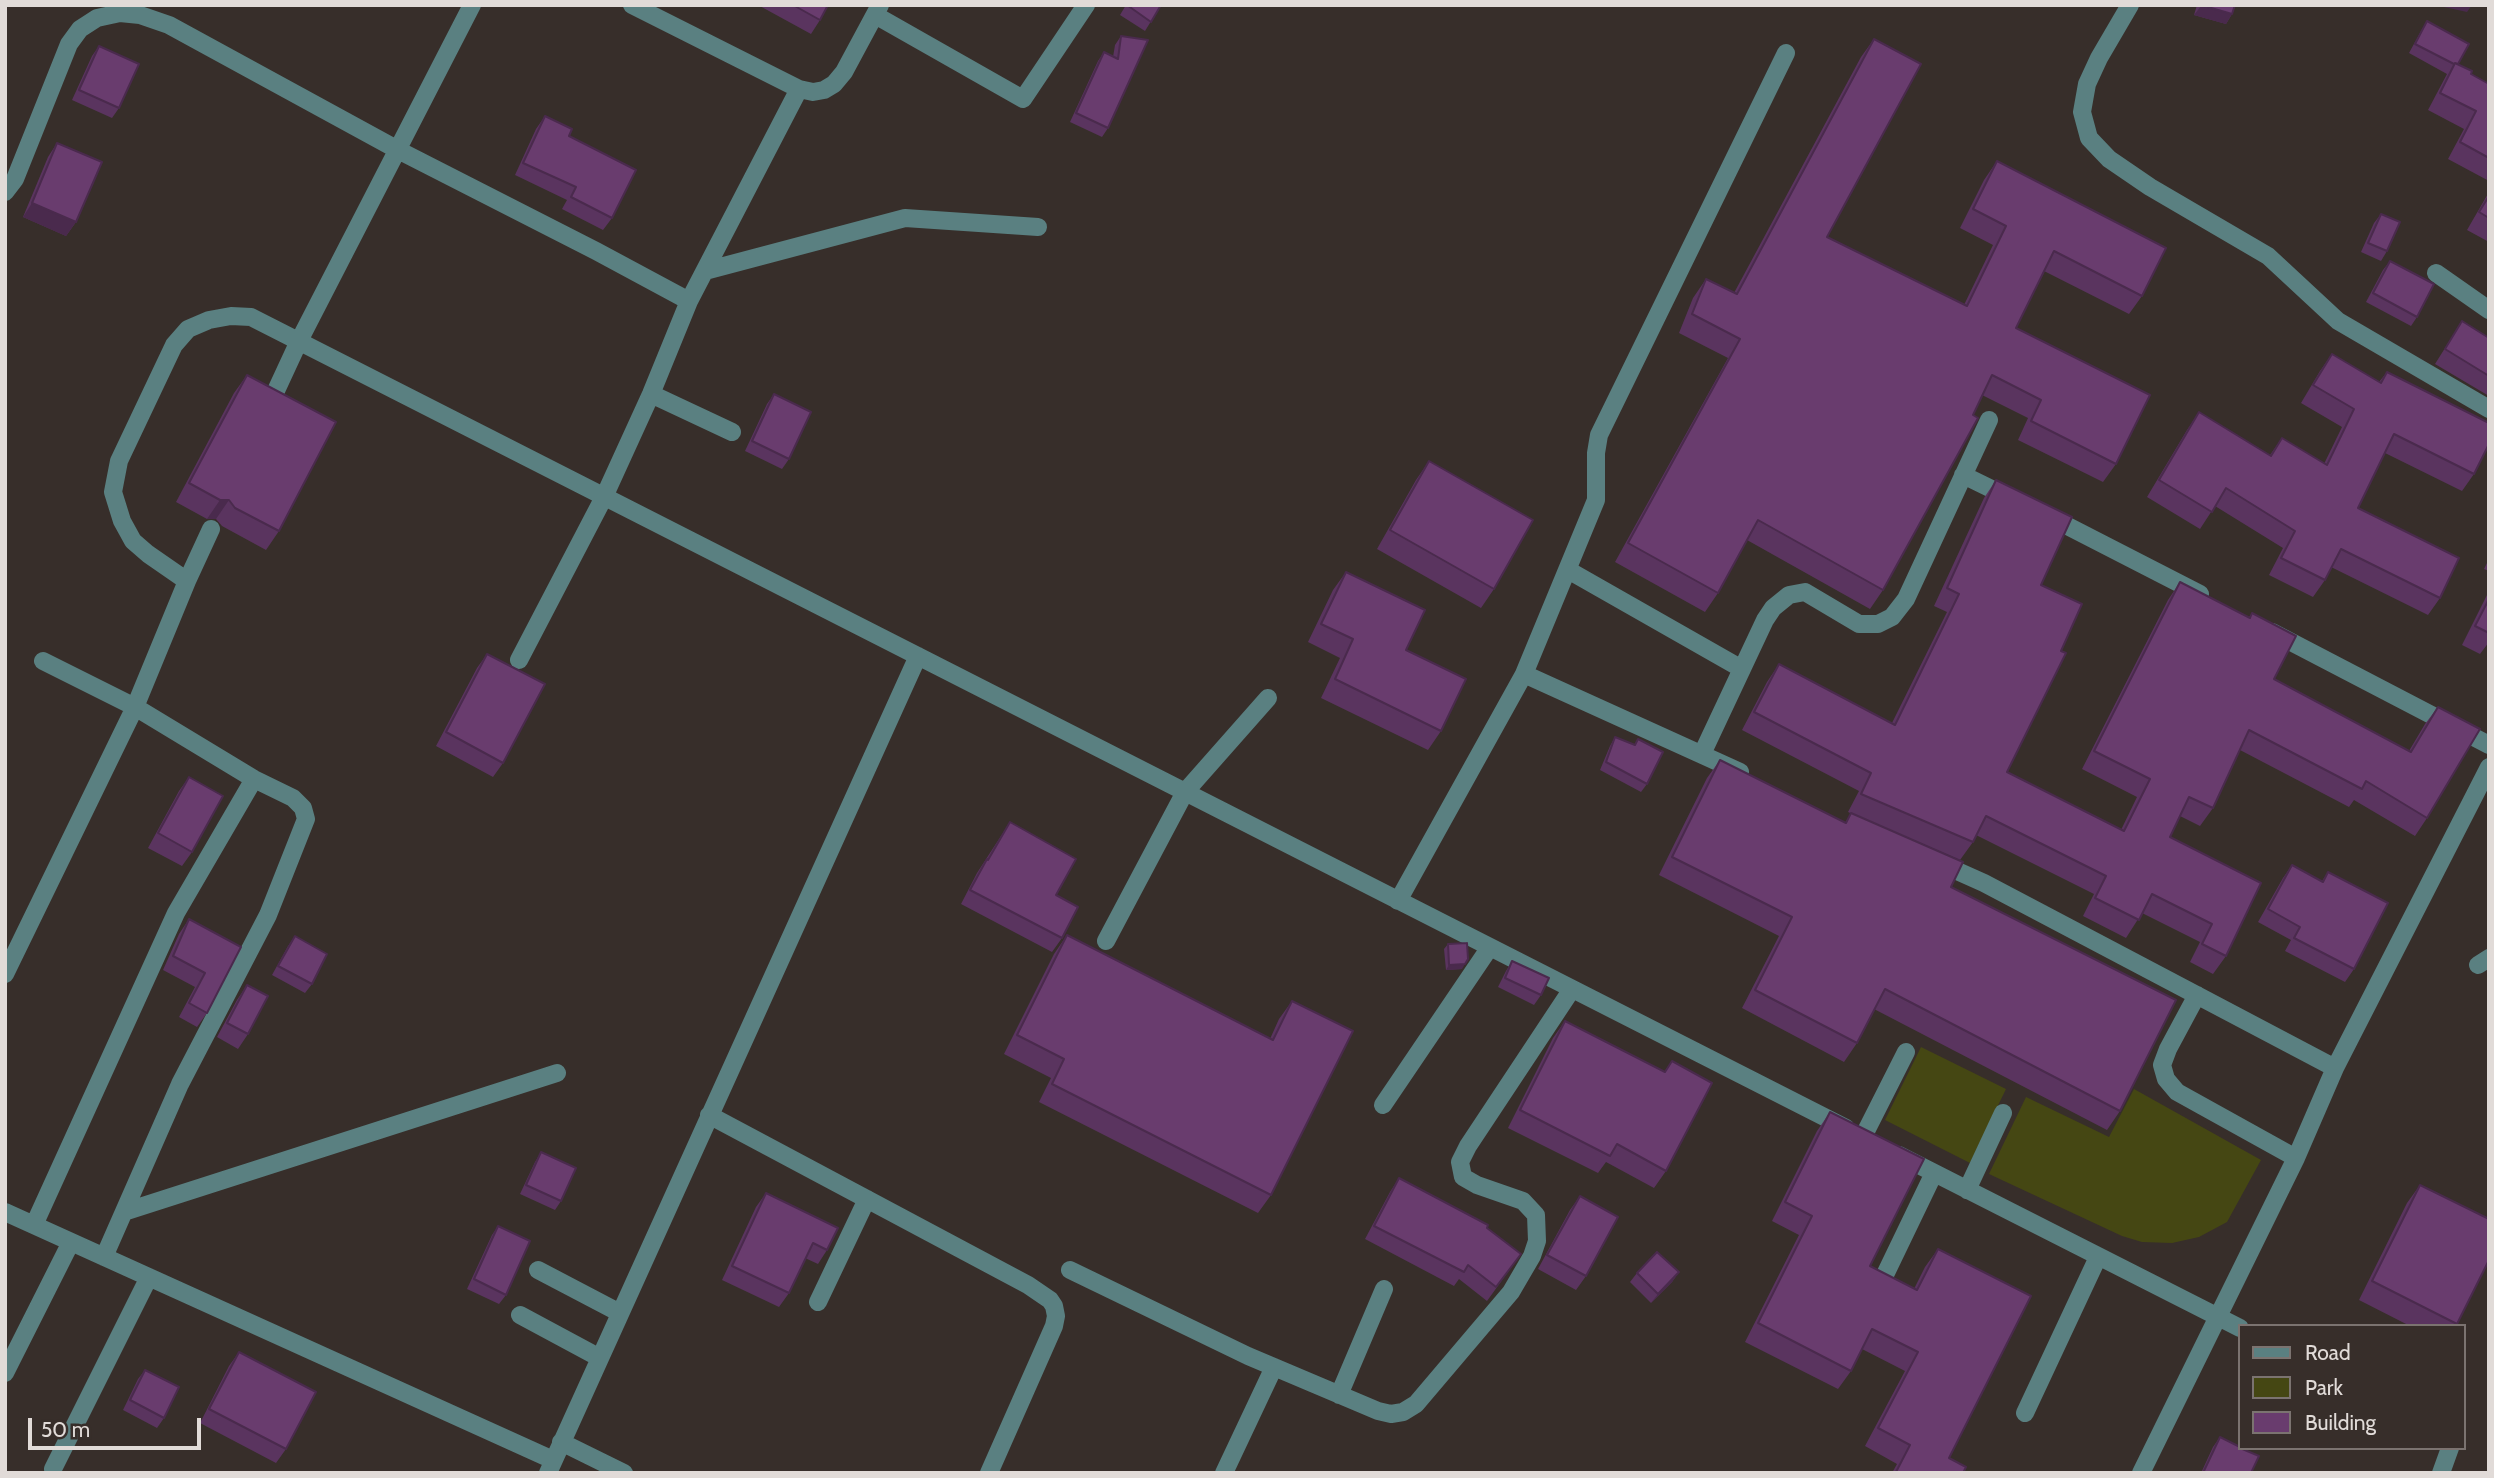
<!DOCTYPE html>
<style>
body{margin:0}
#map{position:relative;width:2494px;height:1478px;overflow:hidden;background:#372e2a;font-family:Cabin,sans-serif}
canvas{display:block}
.frame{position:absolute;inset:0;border:7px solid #e1dbd8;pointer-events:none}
.legend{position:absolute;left:2238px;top:1324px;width:228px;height:126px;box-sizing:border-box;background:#372e2a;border:2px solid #7b7370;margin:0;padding:9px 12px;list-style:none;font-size:21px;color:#e1dbd8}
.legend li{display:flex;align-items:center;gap:14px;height:35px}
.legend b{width:35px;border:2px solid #7b7370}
.scale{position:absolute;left:28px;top:1418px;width:173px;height:32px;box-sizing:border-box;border:4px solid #e1dbd8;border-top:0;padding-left:9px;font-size:21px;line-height:24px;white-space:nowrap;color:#e1dbd8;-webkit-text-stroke:5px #372e2a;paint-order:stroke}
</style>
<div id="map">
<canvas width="2494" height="1478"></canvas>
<div class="frame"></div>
<ul class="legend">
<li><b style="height:9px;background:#5a8081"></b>Road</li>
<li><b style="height:19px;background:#454713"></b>Park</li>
<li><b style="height:19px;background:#693c6e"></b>Building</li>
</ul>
<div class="scale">50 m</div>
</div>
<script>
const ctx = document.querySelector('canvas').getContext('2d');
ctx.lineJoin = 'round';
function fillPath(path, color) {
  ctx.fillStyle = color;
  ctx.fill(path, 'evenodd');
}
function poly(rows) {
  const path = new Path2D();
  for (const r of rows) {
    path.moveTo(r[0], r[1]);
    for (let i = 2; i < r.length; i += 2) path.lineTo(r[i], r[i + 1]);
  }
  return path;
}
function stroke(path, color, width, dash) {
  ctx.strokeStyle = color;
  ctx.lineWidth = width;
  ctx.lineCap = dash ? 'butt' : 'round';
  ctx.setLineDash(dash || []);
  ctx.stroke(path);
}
const green = poly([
 [1921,1047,2006,1089,1970,1163,1885,1120],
 [2134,1089,2261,1160,2227,1222,2199,1237,2172,1243,2142,1242,2122,1236,1989,1174,2026,1097,2109,1137]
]);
const minor = poly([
 [632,5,799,89,813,92,824,90,834,84,844,72,880,5],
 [2130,5,2099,58,2087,84,2082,112,2089,138,2109,159,2150,187,2268,256,2338,321,2489,409],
 [875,15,1023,99,1086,5],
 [5,192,15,179,69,44,80,29,97,18,120,13,140,15,169,25,398,150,596,251,689,301],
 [705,271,905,218,1038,227],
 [2436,273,2489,310],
 [651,394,732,432],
 [274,395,299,341,472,5],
 [1963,475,2010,498],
 [2048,516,2200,594],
 [1568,570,1742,669],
 [187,581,148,554,133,541,122,521,113,492,119,461,174,345,188,329,209,320,231,316,251,317,1846,1128],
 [2272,632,2489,745],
 [519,660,604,497,651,394,689,301,799,89],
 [43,661,135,707,254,779,293,798,303,808,306,819,268,915,180,1084,104,1257],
 [1524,674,1596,500,1596,453,1599,435,1786,53],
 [1702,754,1765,620,1773,608,1789,595,1805,592,1859,624,1878,624,1892,617,1906,599,1989,420],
 [1937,862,1984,883,2335,1068],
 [1398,901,1524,674,1740,772],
 [1106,941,1185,792,1268,698],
 [2478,965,2489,958],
 [5,974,135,707,187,581,211,529],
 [2197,995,2168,1049,2162,1065,2166,1079,2177,1092,2296,1158],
 [1383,1105,1490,947],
 [709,1115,1028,1285,1050,1300,1054,1306,1056,1316,1054,1326,989,1473],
 [1863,1137,1906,1052],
 [1899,1155,2240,1328],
 [1967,1190,2003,1113],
 [5,1212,553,1460],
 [124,1212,557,1073],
 [34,1225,176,913,254,779],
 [538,1270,620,1313],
 [1070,1270,1248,1356,1378,1411,1391,1414,1403,1412,1416,1404,1511,1292,1532,1256,1537,1241,1536,1215,1523,1201,1477,1185,1463,1177,1460,1162,1468,1146,1572,989],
 [1882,1281,1934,1173],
 [818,1302,867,1199],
 [520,1315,600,1358],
 [5,1373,71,1242],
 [1339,1395,1384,1289],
 [2025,1413,2098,1257],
 [561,1442,624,1473],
 [53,1469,149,1277],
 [548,1473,918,656],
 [1224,1473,1274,1367],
 [2141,1473,2296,1158,2335,1068,2489,767],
 [2441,1473,2450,1448]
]);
const wall = poly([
 [758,5,828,5,820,20,811,34],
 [1126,5,1161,5,1145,31,1120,15],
 [2197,5,2235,5,2232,14,2226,24,2194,15],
 [2427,21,2458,64,2471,74,2489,84,2489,181,2448,159,2464,129,2428,110,2447,74,2409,53,2421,31],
 [1121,36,1108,128,1102,137,1070,122,1098,61,1104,52,1113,57,1115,45],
 [1874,39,1827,237,1964,305,1993,245,1960,228,1984,180,1997,161,2142,296,2129,314,2044,271,2016,328,2116,464,2103,482,2018,440,2028,418,1982,395,1883,590,1870,609,1747,540,1718,593,1705,612,1615,562,1728,358,1679,333,1693,298,1706,279,1734,293,1861,57],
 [99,46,119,108,112,118,72,100,92,56],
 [545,116,569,136,612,218,603,230,562,209,567,200,515,175,536,129],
 [57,143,76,222,66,236,23,217,48,157],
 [2489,192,2489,242,2467,230],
 [2381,214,2387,251,2381,261,2361,252,2374,223],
 [2390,261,2417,317,2411,326,2366,302,2383,270],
 [2462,321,2489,338,2489,396,2435,364],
 [2332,354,2379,382,2387,372,2474,474,2462,491,2385,453,2358,508,2440,598,2428,615,2331,567,2325,580,2313,597,2269,575,2283,548,2215,506,2200,529,2147,497,2187,430,2199,412,2270,455,2282,438,2324,464,2342,427,2301,403,2320,371],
 [247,375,279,531,266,550,222,526,216,519,207,519,176,502,234,393],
 [774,394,789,459,782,469,745,451,767,404],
 [1429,461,1494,589,1481,608,1377,549,1416,480],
 [1996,480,2041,585,2007,772,2121,830,2137,797,2082,769,2168,600,2180,582,2249,617,2252,613,2274,679,2409,751,2425,724,2438,707,2427,818,2415,836,2354,800,2349,807,2240,750,2213,808,2200,826,2180,816,2170,837,2261,883,2226,956,2213,974,2190,962,2200,942,2142,913,2126,938,2083,916,2094,894,1976,835,1973,842,1960,860,1848,812,1859,791,1742,730,1767,682,1779,664,1892,723,1947,612,1934,606,1984,498],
 [2489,559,2489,571,2484,569],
 [1346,572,1406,650,1441,731,1428,750,1321,698,1340,658,1308,642,1333,590],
 [2489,591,2489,642,2480,654,2462,645],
 [487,654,503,763,493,777,436,746,477,668],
 [1615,737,1634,745,1638,739,1647,784,1641,792,1600,770,1610,746],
 [1720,760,1845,823,1851,813,1951,887,2120,1111,2107,1130,1874,1009,1857,1043,1844,1062,1742,1008,1779,936,1659,875,1707,778],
 [189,777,192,852,182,866,148,848,179,791],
 [1010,822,1056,895,1062,938,1052,952,961,904,977,873],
 [2292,865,2322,881,2328,872,2354,969,2345,982,2285,951,2291,940,2258,922,2283,878],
 [189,919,241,947,207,1013,197,1027,179,1017,195,987,163,970,179,934],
 [1067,935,1270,1039,1279,1019,1292,1001,1271,1195,1258,1213,1039,1102,1051,1078,1004,1054,1054,954],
 [295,936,312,984,305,993,272,975,288,946],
 [1448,944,1462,969,1446,970,1444,949],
 [1512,961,1541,995,1534,1005,1498,987,1506,971],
 [247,985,248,1034,238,1049,217,1037,237,1000],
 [1565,1021,1664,1072,1672,1061,1666,1171,1654,1188,1606,1162,1598,1173,1508,1128,1553,1038],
 [1830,1112,1870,1266,1914,1289,1925,1267,1938,1249,1949,1458,1963,1473,1892,1473,1897,1464,1865,1446,1905,1371,1862,1349,1851,1371,1838,1389,1745,1342,1799,1235,1772,1221,1817,1131],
 [541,1152,561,1201,555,1210,520,1194,535,1162],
 [1399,1178,1487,1228,1521,1254,1487,1301,1459,1279,1454,1286,1365,1239,1390,1192],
 [2420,1185,2489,1260,2456,1326,2410,1326,2359,1300,2407,1203],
 [766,1193,827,1250,818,1264,805,1258,789,1293,779,1307,722,1280,756,1207],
 [1580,1196,1586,1276,1576,1290,1538,1269,1570,1210],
 [498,1226,506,1295,499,1304,467,1289,492,1235],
 [1679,1272,1672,1282,1651,1303,1630,1282,1637,1273],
 [239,1352,286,1449,276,1463,200,1423,229,1366],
 [145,1370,164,1418,157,1428,123,1410,138,1379],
 [2220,1437,2251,1473,2201,1473,2213,1447]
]);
const shadedWall = poly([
 [2446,5,2472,5,2467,12,2444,7],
 [2201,6,2232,14,2226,24,2194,15],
 [32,203,76,222,66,236,23,217],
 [220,500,229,500,216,519,207,519],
 [1465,964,1462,969,1446,970,1449,965],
 [1679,1272,1672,1282,1651,1303,1658,1294]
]);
const building = poly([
 [793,5,828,5,820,20,793,5],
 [1127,5,1161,5,1151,22,1127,5],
 [2201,5,2235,5,2232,14,2201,5],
 [2427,21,2469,44,2458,64,2455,63,2454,64,2415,44,2427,21],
 [1121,36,1148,40,1108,128,1076,113,1104,52,1118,59,1121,36],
 [1874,39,1921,64,1827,237,1967,306,2006,226,1973,209,1997,161,2166,248,2142,296,2054,251,2016,328,2150,395,2116,464,2031,421,2041,400,1992,375,1973,415,1978,418,1883,590,1758,520,1718,593,1628,543,1740,339,1692,314,1706,279,1737,294,1874,39],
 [99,46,139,64,119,108,79,90,99,46],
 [2455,63,2472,71,2471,74,2489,84,2489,158,2460,142,2476,111,2440,93,2455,63],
 [545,116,572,129,569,136,636,170,612,218,571,197,576,187,523,163,545,116],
 [57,143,102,162,76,222,32,203,57,143],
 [2489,196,2489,218,2479,212,2489,196],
 [2381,214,2400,222,2387,251,2368,243,2381,214],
 [2390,261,2434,284,2417,317,2373,293,2390,261],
 [2462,321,2489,338,2489,376,2445,349,2462,321],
 [2332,354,2381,383,2387,372,2489,423,2489,444,2474,474,2394,434,2358,508,2459,558,2440,598,2341,549,2325,580,2281,558,2295,531,2226,488,2212,512,2159,480,2199,412,2271,456,2282,438,2327,465,2354,409,2313,385,2332,354],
 [247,375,336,422,279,531,235,508,229,500,220,500,189,483,247,375],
 [774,394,811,412,789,459,752,441,774,394],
 [1429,461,1533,520,1494,589,1390,530,1429,461],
 [1996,480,2072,517,2041,585,2082,604,2061,651,2066,653,2007,772,2124,831,2150,779,2094,751,2180,582,2250,618,2252,613,2296,636,2274,679,2411,752,2438,707,2480,729,2427,818,2366,781,2362,789,2249,730,2213,808,2189,797,2170,837,2261,883,2226,956,2202,944,2212,924,2152,894,2139,920,2095,898,2106,876,1986,816,1973,842,1861,794,1871,773,1754,712,1779,664,1895,725,1959,594,1947,588,1996,480],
 [1346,572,1425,610,1406,650,1466,679,1441,731,1335,679,1353,639,1321,624,1346,572],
 [2489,599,2489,633,2475,626,2489,599],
 [487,654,545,684,503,763,446,732,487,654],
 [1615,737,1635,745,1638,739,1663,752,1647,784,1606,762,1615,737],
 [1720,760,1846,823,1851,813,1963,862,1951,887,2176,1000,2120,1111,1885,989,1857,1043,1755,990,1792,917,1672,857,1720,760],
 [189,777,223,796,192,852,158,833,189,777],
 [1010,822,1076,859,1056,895,1078,907,1062,938,970,890,987,859,988,860,1010,822],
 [2292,865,2323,882,2328,872,2388,903,2354,969,2294,938,2300,927,2268,909,2292,865],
 [189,919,241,947,207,1013,189,1003,205,973,173,956,189,919],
 [1067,935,1273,1040,1292,1001,1353,1031,1271,1195,1052,1084,1064,1059,1017,1035,1067,935],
 [295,936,327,954,312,984,278,966,295,936],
 [1467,943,1468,959,1465,964,1449,965,1448,944,1467,943],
 [1512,961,1549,978,1541,995,1505,978,1512,961],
 [247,985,268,996,248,1034,227,1023,247,985],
 [1565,1021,1665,1072,1672,1061,1712,1083,1666,1171,1617,1144,1610,1156,1520,1110,1565,1021],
 [1830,1112,1924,1159,1870,1266,1917,1290,1938,1249,2031,1296,1949,1458,1966,1467,1963,1473,1897,1473,1896,1472,1910,1445,1878,1428,1918,1352,1872,1329,1851,1371,1758,1323,1812,1216,1785,1202,1830,1112],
 [541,1152,576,1168,561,1201,526,1185,541,1152],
 [1399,1178,1488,1225,1487,1228,1521,1254,1496,1287,1468,1265,1464,1272,1374,1226,1399,1178],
 [2420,1185,2489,1219,2489,1260,2457,1324,2372,1281,2420,1185],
 [766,1193,838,1228,827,1250,813,1243,789,1293,732,1266,766,1193],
 [1580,1196,1618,1217,1586,1276,1547,1255,1580,1196],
 [498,1226,530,1241,506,1295,474,1279,498,1226],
 [1657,1252,1679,1272,1658,1294,1637,1273,1657,1252],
 [239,1352,316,1392,286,1449,209,1409,239,1352],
 [145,1370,179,1387,164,1418,130,1400,145,1370],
 [2220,1437,2240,1447,2240,1448,2259,1456,2251,1473,2203,1473,2220,1437]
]);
fillPath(green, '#454713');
stroke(minor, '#5a8081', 18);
fillPath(wall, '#5a345f');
fillPath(shadedWall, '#4a2a4d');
fillPath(building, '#693c6e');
stroke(building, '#4a2a4d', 2);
</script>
